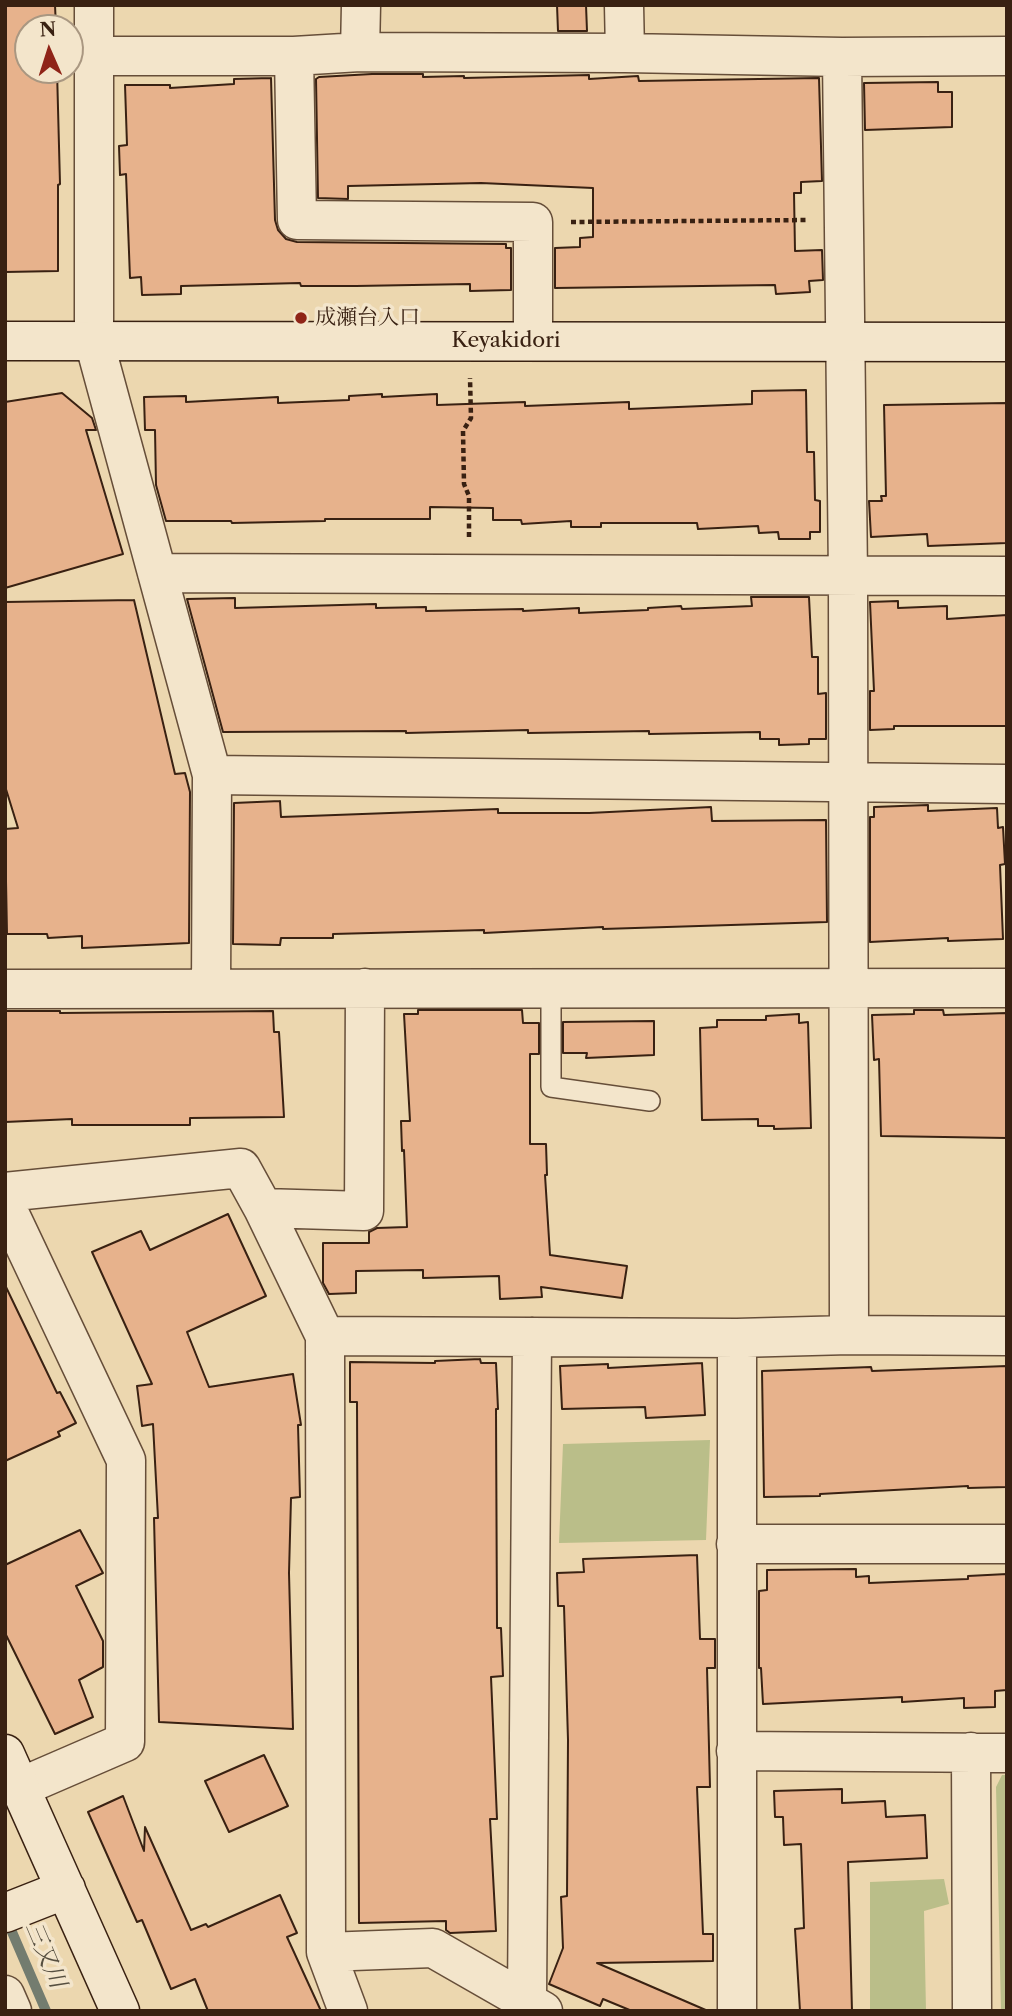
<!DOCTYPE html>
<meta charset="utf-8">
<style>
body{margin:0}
#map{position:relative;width:1012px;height:2016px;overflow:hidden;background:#ecd7af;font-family:"Libre Caslon Text",serif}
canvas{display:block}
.frame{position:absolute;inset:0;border:7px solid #392112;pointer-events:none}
.north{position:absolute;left:14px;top:14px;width:70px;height:70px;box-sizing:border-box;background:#f3e5cb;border:2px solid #a99781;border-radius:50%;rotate:357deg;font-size:19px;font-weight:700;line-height:28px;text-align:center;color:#392112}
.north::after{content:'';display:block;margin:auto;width:24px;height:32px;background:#8f2418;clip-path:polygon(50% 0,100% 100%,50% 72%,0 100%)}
</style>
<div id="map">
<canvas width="1012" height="2016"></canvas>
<div class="frame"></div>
<div class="north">N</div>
</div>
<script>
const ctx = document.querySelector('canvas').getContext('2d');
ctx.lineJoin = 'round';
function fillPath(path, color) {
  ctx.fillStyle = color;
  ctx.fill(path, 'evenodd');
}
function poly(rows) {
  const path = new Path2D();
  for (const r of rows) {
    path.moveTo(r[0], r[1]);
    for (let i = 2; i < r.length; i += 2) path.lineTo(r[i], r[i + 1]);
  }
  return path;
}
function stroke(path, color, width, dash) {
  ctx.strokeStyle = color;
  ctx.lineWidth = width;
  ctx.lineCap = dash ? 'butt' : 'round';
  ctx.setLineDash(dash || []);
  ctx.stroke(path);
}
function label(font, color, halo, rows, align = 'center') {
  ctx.font = font + ' "Libre Caslon Text","Noto Serif JP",serif';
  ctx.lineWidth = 7;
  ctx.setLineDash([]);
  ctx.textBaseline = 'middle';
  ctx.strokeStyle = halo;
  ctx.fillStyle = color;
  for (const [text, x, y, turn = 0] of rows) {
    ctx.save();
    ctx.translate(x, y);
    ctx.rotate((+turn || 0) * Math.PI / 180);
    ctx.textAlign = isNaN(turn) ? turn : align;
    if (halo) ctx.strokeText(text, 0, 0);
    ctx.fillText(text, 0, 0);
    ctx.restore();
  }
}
const green = poly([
 [710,1440,706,1540,559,1543,563,1444],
 [1002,1775,1007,1775,1007,2011,1001,2011,996,1787],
 [944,1879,949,1904,924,1911,926,2011,870,2011,870,1882]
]);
const stream = poly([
 [6,1918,46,2011]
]);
const building = poly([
 [5,5,55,5,56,28,28,28,28,70,57,70,60,184,58,185,58,271,5,272,5,5],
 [557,5,586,5,587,31,558,31,557,5],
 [372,74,423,74,423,77,464,76,464,78,589,75,589,79,638,76,639,81,819,78,822,181,801,182,801,193,794,193,795,251,822,250,823,280,809,281,810,292,776,294,775,285,555,288,555,248,580,247,580,238,593,237,593,188,481,183,348,186,348,199,318,198,316,79,319,77,372,74],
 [271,78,275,220,278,230,286,239,297,242,506,244,506,248,511,248,511,290,470,291,470,284,356,286,301,286,300,283,181,286,181,294,142,295,141,277,130,278,126,174,120,175,119,146,127,145,125,85,170,85,170,88,234,84,234,79,271,78],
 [938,82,938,92,952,92,952,127,865,130,864,83,938,82],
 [806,390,807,452,814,452,815,500,820,501,820,532,810,532,810,539,779,539,778,532,759,533,758,526,698,529,697,523,601,523,601,527,571,527,571,521,522,524,521,520,493,520,493,508,430,507,430,519,325,519,325,521,232,523,231,521,166,521,156,485,155,430,145,430,144,397,186,396,186,402,278,397,278,403,349,400,349,396,382,394,382,397,437,394,437,405,525,402,525,406,629,402,629,409,752,404,752,391,806,390],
 [62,393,92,418,96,430,86,430,123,554,5,588,5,402,62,393],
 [1007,403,1007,543,928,546,927,534,871,537,869,501,882,501,881,496,886,496,884,405,1007,403],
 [751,597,809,597,812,657,818,657,818,694,826,693,826,739,809,739,809,744,779,745,779,739,760,739,760,732,649,734,649,731,528,733,528,730,406,733,406,731,223,732,187,599,235,598,235,608,376,604,376,608,426,607,426,611,523,609,523,611,579,608,579,613,648,610,648,608,681,606,682,609,752,606,751,597],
 [134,600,175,774,185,773,190,792,189,943,82,948,82,936,48,938,47,934,7,934,5,829,18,828,5,786,5,602,134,600],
 [898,601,898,608,947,606,947,619,1007,615,1007,726,894,726,894,729,870,730,870,691,874,691,870,602,898,601],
 [280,801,281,817,498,809,498,813,589,813,711,807,712,821,826,820,827,922,603,929,603,927,484,933,484,930,333,934,333,938,281,938,280,945,233,944,234,803,280,801],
 [928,805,928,811,997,808,998,828,1003,827,1005,864,1000,865,1003,939,948,941,948,938,870,942,870,817,874,817,874,807,928,805],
 [418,1010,522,1010,523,1023,539,1023,539,1054,530,1054,530,1144,546,1144,547,1175,545,1175,550,1255,627,1266,622,1298,541,1287,542,1297,500,1299,499,1276,423,1278,423,1270,356,1271,356,1293,329,1294,323,1283,323,1243,369,1243,369,1232,377,1228,407,1227,404,1150,402,1151,401,1121,410,1121,404,1014,418,1014,418,1010],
 [914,1010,943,1010,944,1015,1007,1013,1007,1138,881,1136,879,1059,874,1060,872,1015,914,1014,914,1010],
 [5,1011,60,1011,60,1013,273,1011,274,1032,279,1032,284,1117,190,1118,190,1125,72,1125,72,1119,5,1122,5,1011],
 [799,1014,799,1023,808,1022,811,1128,774,1129,774,1126,758,1126,758,1119,702,1120,700,1028,717,1027,717,1020,766,1020,766,1016,799,1014],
 [654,1021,654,1055,586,1058,587,1053,563,1053,563,1022,654,1021],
 [228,1214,266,1296,187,1332,209,1387,293,1374,301,1425,298,1425,300,1497,291,1498,289,1573,293,1729,159,1722,154,1518,158,1518,153,1424,142,1426,137,1386,152,1384,92,1252,141,1231,150,1250,228,1214],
 [5,1285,57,1393,60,1392,76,1423,58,1432,60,1436,5,1461,5,1285],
 [480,1359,481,1363,496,1363,498,1409,496,1409,497,1628,501,1628,503,1676,491,1677,497,1819,490,1819,496,1931,450,1933,446,1930,446,1921,359,1923,357,1402,350,1402,350,1362,435,1363,435,1361,480,1359],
 [702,1363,705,1415,646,1418,645,1407,562,1409,560,1366,608,1364,608,1368,702,1363],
 [1007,1366,1007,1487,968,1488,968,1486,820,1494,820,1496,764,1497,762,1371,871,1367,872,1371,1007,1366],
 [80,1530,103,1573,76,1586,103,1641,103,1667,79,1680,93,1717,55,1734,5,1633,5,1565,80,1530],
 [697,1555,700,1639,715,1639,715,1668,707,1668,710,1787,697,1787,703,1934,713,1934,713,1961,597,1963,708,2011,632,2011,603,1999,600,2006,549,1984,563,1948,561,1897,567,1896,568,1740,564,1606,558,1606,557,1573,584,1572,583,1559,697,1555],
 [856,1569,856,1577,869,1576,869,1583,968,1579,968,1576,1007,1574,1007,1690,995,1691,995,1707,964,1708,964,1698,902,1702,902,1697,763,1704,761,1668,759,1668,759,1591,767,1590,767,1570,856,1569],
 [264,1755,288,1806,229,1832,205,1781,264,1755],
 [842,1789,842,1803,885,1801,886,1817,925,1815,927,1858,848,1862,852,2011,800,2011,795,1929,804,1928,801,1844,784,1845,783,1817,775,1817,774,1791,842,1789],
 [123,1796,144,1851,145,1827,191,1930,206,1924,208,1927,280,1895,297,1933,287,1937,321,2011,208,2011,195,1979,171,1989,142,1920,137,1922,88,1812,123,1796]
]);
const path = poly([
 [571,222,807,220],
 [469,537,469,496,464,484,463,431,471,418,470,378]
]);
const lane = poly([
 [551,988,551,1087,650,1101]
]);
const street = poly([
 [94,5,94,341,212,775,211,989],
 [624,5,625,53],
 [360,52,361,5],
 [95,56,294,56,360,52,625,53,842,57,1007,56],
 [294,56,297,220,533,222,533,341],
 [842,57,848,576,849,1335],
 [157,573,1007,576],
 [212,775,1007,784],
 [5,989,1007,988],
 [5,1192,241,1168,263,1208,325,1336,326,1952,348,2011],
 [5,1204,126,1460,125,1742,21,1787],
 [263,1208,364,1211,365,988],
 [325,1336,737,1338,849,1335,1007,1336],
 [737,1338,737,2011],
 [736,1544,1007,1544],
 [736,1751,1007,1753],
 [971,1752,972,2011],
 [326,1952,433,1948,543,2011],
 [5,1995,12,2011],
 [527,2000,532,1337]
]);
const secondary = poly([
 [5,341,1007,342],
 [5,1754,120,2011],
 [5,1913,66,1889]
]);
const markers = [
 [301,318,7,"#8f2418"]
];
const poiNames = [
 ["成瀬台入口",315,318]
];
const streetNames = [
 ["Keyakidori",506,341]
];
const waterNames = [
 ["三又川",45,1955,67]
];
fillPath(green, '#babe89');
stroke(stream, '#737c6f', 10);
fillPath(building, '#e7b28c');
stroke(building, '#392112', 2);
stroke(lane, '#664e39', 22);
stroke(street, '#664e39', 41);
stroke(secondary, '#392112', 41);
stroke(path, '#392112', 4.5, [5, 3.5]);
stroke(lane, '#f3e5cb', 19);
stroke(street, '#f3e5cb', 38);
stroke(secondary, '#f3e5cb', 38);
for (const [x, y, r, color] of markers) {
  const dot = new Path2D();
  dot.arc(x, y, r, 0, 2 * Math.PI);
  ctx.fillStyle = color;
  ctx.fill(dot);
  stroke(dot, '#f3e5cb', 2.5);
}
label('21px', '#392112', '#f3e5cb', poiNames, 'left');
label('21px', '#392112', '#f3e5cb', streetNames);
label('italic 23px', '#564f40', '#f3e5cb', waterNames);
</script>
